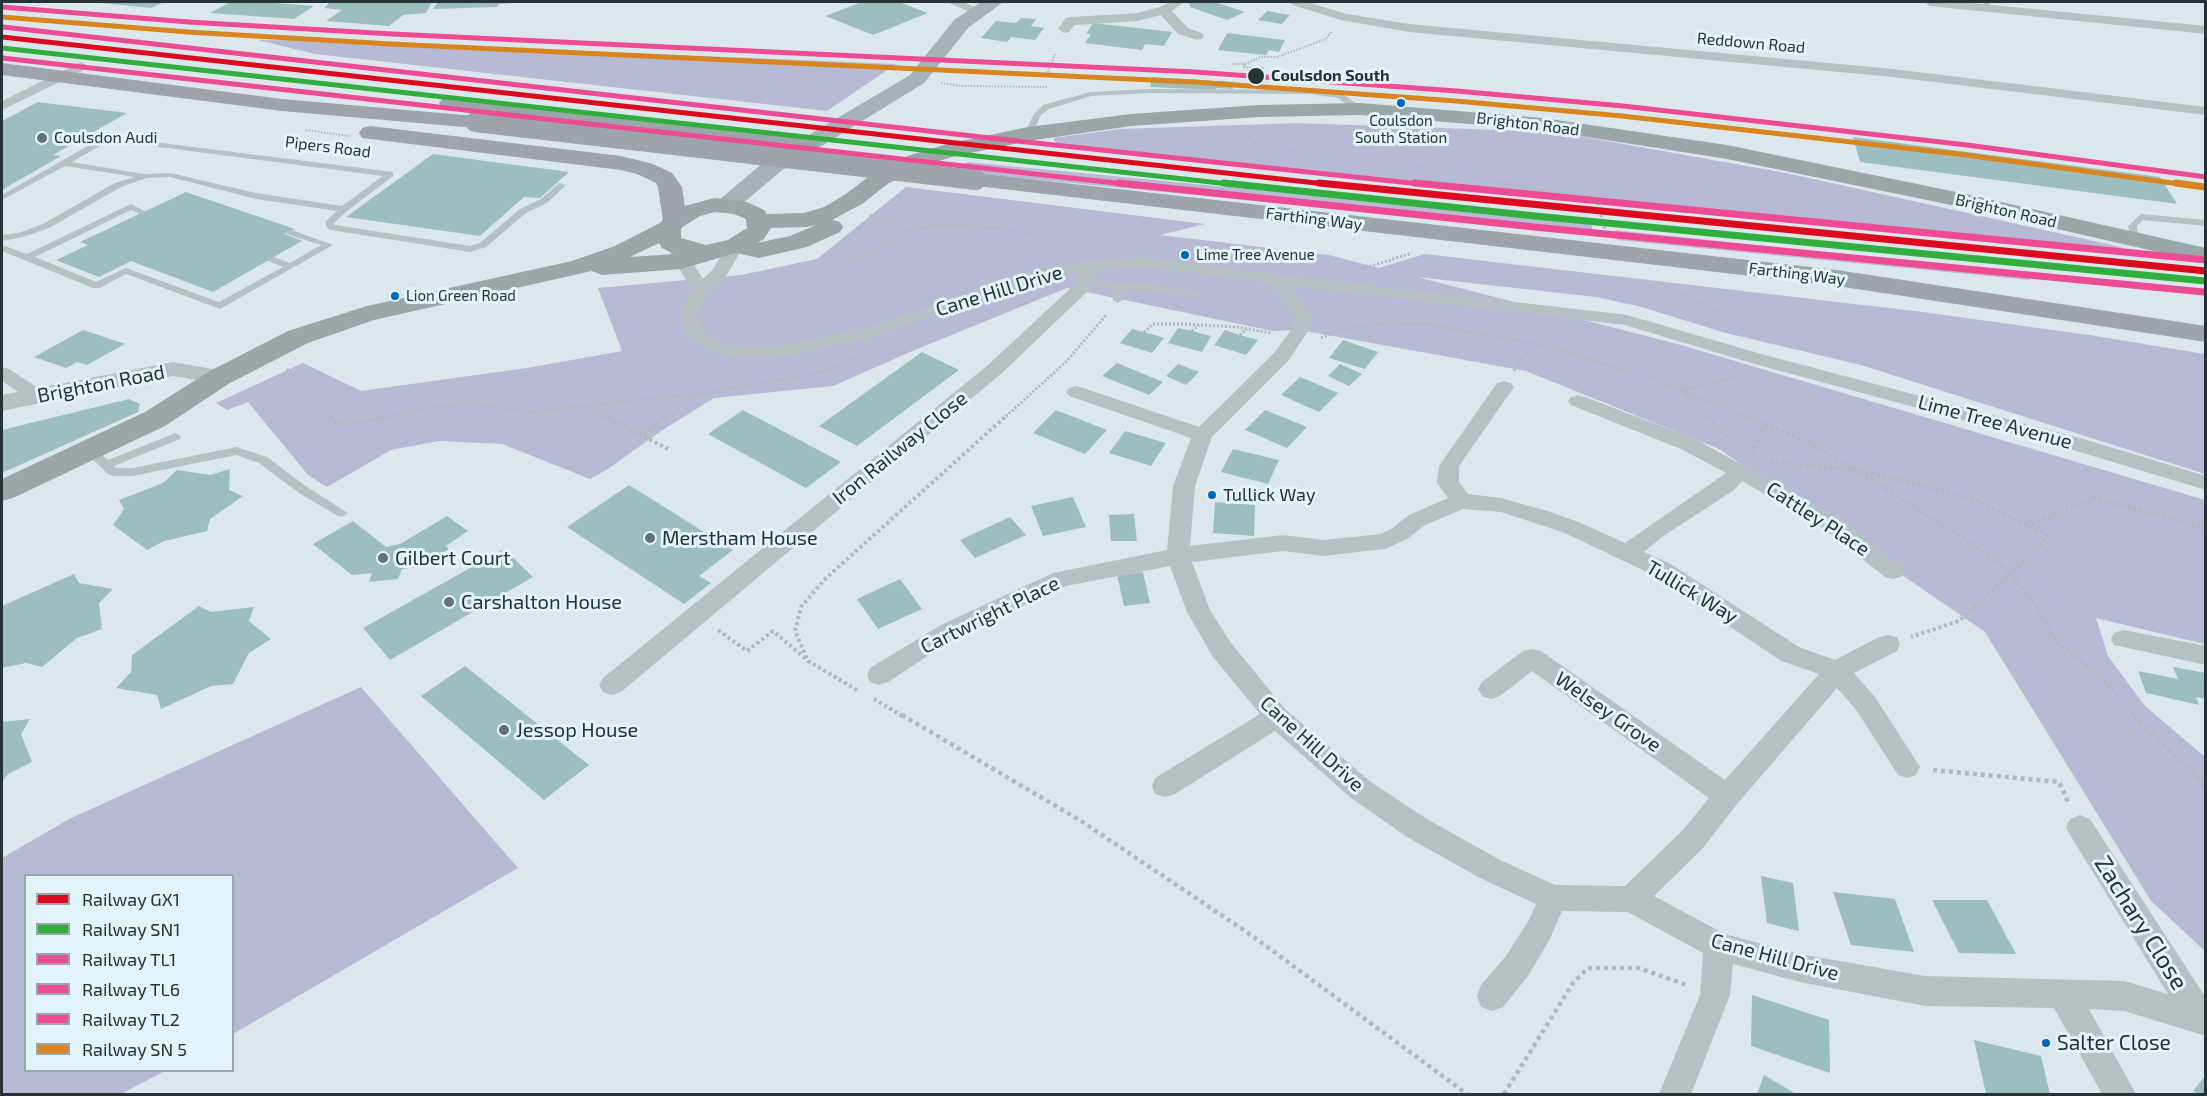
<!DOCTYPE html>
<style>
body{margin:0}
#map{position:relative;width:2207px;height:1096px;overflow:hidden;background:#dce7ec;font-family:"Exo 2",sans-serif}
canvas{display:block}
.frame{position:absolute;inset:0;border:3px solid #253334;pointer-events:none}
.legend{position:absolute;left:24px;top:874px;width:210px;height:198px;box-sizing:border-box;background:#e2f3f9;border:2px solid #96a6aa;margin:0;padding:8px 10px;list-style:none;font-size:18px;color:#253334}
.legend li{display:flex;align-items:center;gap:12px;height:30px}
.legend b{width:30px;border:2px solid #96a6aa}
</style>
<div id="map">
<canvas width="2207" height="1096"></canvas>
<div class="frame"></div>
<ul class="legend">
<li><b style="height:8px;background:#dc0a1e"></b>Railway GX1</li>
<li><b style="height:8px;background:#32ae3f"></b>Railway SN1</li>
<li><b style="height:8px;background:#ee4b95"></b>Railway TL1</li>
<li><b style="height:8px;background:#ee4b95"></b>Railway TL6</li>
<li><b style="height:8px;background:#ee4b95"></b>Railway TL2</li>
<li><b style="height:8px;background:#d88520"></b>Railway SN 5</li>
</ul>
</div>
<script>
const ctx = document.querySelector('canvas').getContext('2d');
ctx.lineJoin = 'round';
function fillPath(path, color) {
  ctx.fillStyle = color;
  ctx.fill(path, 'evenodd');
}
function poly(rows) {
  const path = new Path2D();
  for (const r of rows) {
    path.moveTo(r[0], r[1]);
    for (let i = 2; i < r.length; i += 2) path.lineTo(r[i], r[i + 1]);
  }
  return path;
}
function stroke(path, color, width, dash) {
  ctx.strokeStyle = color;
  ctx.lineWidth = width;
  ctx.lineCap = dash ? 'butt' : 'round';
  ctx.setLineDash(dash || []);
  ctx.stroke(path);
}
function label(font, color, halo, rows, align = 'center') {
  ctx.font = font + ' "Exo 2",sans-serif';
  ctx.lineWidth = 6;
  ctx.setLineDash([]);
  ctx.textBaseline = 'middle';
  ctx.strokeStyle = halo;
  ctx.fillStyle = color;
  for (const [text, x, y, turn = 0] of rows) {
    ctx.save();
    ctx.translate(x, y);
    ctx.rotate((+turn || 0) * Math.PI / 180);
    ctx.textAlign = isNaN(turn) ? turn : align;
    if (halo) ctx.strokeText(text, 0, 0);
    ctx.fillText(text, 0, 0);
    ctx.restore();
  }
}
const green = poly([
 [258,40,338,41,896,64,827,111,315,54],
 [1297,123,1557,132,1791,174,2121,247,2128,252,1323,173,1058,145,1053,138,1121,129],
 [967,162,1591,222,1593,234,960,172],
 [906,187,1205,224,1160,235,1329,255,1379,268,1425,254,1915,311,2089,335,2205,354,2205,474,1861,365,1722,332,1642,307,1596,297,1417,277,1681,345,2205,500,2205,644,2096,618,2108,656,2145,706,2205,757,2205,951,2151,901,1985,632,1719,449,1526,371,1300,330,1273,331,1067,288,917,349,833,386,714,398,661,431,608,469,590,479,502,444,439,441,391,450,327,487,308,475,248,402,227,410,216,403,303,363,361,391,527,368,622,351,598,288,741,275,817,259],
 [1614,230,2025,273,2030,280,1617,240],
 [361,687,518,868,233,1034,232,876,26,876,26,1070,165,1071,121,1094,2,1094,2,858,69,819]
]);
const building = poly([
 [91,2,164,2,151,8],
 [230,2,278,2,275,3,314,6,294,19,210,13],
 [330,2,432,2,426,13,403,15,389,26,326,21,342,10,324,8],
 [438,2,512,2,512,3,499,4,497,7,433,9],
 [862,2,899,2,928,13,873,35,825,16],
 [1189,2,1215,2,1245,12,1227,20,1190,7],
 [1267,11,1278,13,1290,15,1282,24,1258,20],
 [1021,18,1036,19,1031,26,1044,28,1035,40,1011,37,1007,42,981,38,996,21,1016,23],
 [1093,23,1172,32,1164,46,1145,44,1142,50,1085,43,1091,34,1086,34],
 [1227,33,1285,40,1279,52,1269,50,1266,55,1218,50],
 [1152,77,1234,82,1233,89,1216,88,1215,90,1150,87],
 [38,102,127,113,53,155,61,156,2,190,2,121],
 [1853,137,2160,177,2177,204,1860,162],
 [433,154,569,172,540,198,524,197,480,236,346,217],
 [186,192,295,229,284,234,302,241,213,292,131,261,99,277,56,260,88,245,80,242],
 [1178,328,1192,331,1211,336,1202,352,1168,343],
 [1132,329,1144,332,1164,338,1152,353,1120,343],
 [83,330,125,344,87,365,77,362,66,368,34,357],
 [1225,330,1240,335,1258,340,1246,355,1214,345],
 [1343,340,1378,352,1365,369,1329,358],
 [922,352,959,370,857,446,819,426],
 [1117,363,1163,382,1149,395,1102,376],
 [1178,364,1199,372,1186,385,1166,376],
 [1340,364,1362,374,1349,386,1328,376],
 [1300,377,1338,393,1319,412,1281,395],
 [129,399,140,404,138,412,2,473,2,430],
 [743,410,841,462,806,488,708,434],
 [1056,410,1107,430,1085,454,1033,433],
 [1265,410,1307,427,1287,448,1245,430],
 [1125,431,1166,443,1151,466,1109,453],
 [1233,449,1279,460,1268,484,1221,472],
 [230,469,229,490,243,496,210,519,207,531,164,541,147,550,113,525,124,509,119,500,163,483,177,470,210,475],
 [629,485,733,550,699,576,711,583,684,604,567,527],
 [1073,497,1086,527,1043,536,1031,506],
 [1215,502,1255,505,1254,536,1213,533],
 [1134,514,1137,541,1111,541,1109,515],
 [447,516,468,531,446,546,449,549,420,567,402,569,398,579,369,582,372,573,352,575,313,544,353,521,386,547,400,544],
 [1010,517,1026,535,975,558,960,540],
 [504,549,533,577,390,660,363,628],
 [1143,572,1150,603,1124,606,1117,575],
 [74,574,79,583,113,589,99,603,102,629,77,638,42,667,26,663,2,668,2,606],
 [900,579,922,609,878,629,857,599],
 [199,606,211,612,254,607,249,621,271,639,249,653,233,684,211,686,161,709,157,695,116,688,131,672,132,655],
 [465,666,589,765,544,800,421,696],
 [2173,667,2206,673,2206,699,2196,697,2199,705,2146,693,2138,671,2178,679],
 [30,719,21,734,32,762,8,774,2,782,2,722],
 [1761,876,1793,883,1799,931,1767,923],
 [1833,892,1895,899,1914,952,1851,945],
 [1932,900,1987,900,2016,954,1959,953],
 [1752,995,1829,1020,1830,1073,1751,1046],
 [1974,1040,2041,1056,2050,1094,1986,1094],
 [1764,1075,1796,1094,1757,1094],
 [2206,1075,2206,1094,2198,1094,2193,1091]
]);
const pathFar3 = poly([
 [1233,64,1245,64,1260,57,1277,57,1326,39,1332,31],
 [1245,64,1244,67,1263,68,1262,75],
 [1048,72,1055,54],
 [941,83,961,86,1047,87],
 [306,130,349,136],
 [1243,133,1260,147,1414,166,1514,185]
]);
const pathFar2 = poly([
 [1506,183,1597,200,1605,230],
 [876,212,908,231],
 [870,215,877,221,875,226,840,257,841,262,849,262,909,231,939,225,1002,228,1044,237,1063,250],
 [1362,269,1412,253],
 [1657,282,1729,317,1749,334],
 [1017,305,1033,301],
 [1192,331,1199,325],
 [1144,332,1153,324,1183,324,1237,327,1271,333],
 [1240,335,1247,329],
 [1321,338,1339,330,1386,323,1425,324,1510,339,1556,349,1654,379,1751,419],
 [287,369,332,419],
 [1514,371,1532,344],
 [584,405,610,419],
 [378,419,432,407,471,405,531,412,700,393,812,375,856,358],
 [665,419,698,395],
 [1003,419,1066,362,1107,314],
 [1710,419,1682,390,1740,376]
]);
const pathFar1 = poly([
 [331,417,337,424,354,424,385,417],
 [607,417,668,449],
 [1708,417,1730,440],
 [1748,417,1813,444,1976,546,2011,573,2036,607,2057,642,2103,679,2135,717],
 [643,434,667,417],
 [1753,454,1765,424],
 [1770,462,1857,470,1889,477,1972,499,2047,534,2044,542,1959,621,1911,637],
 [2032,524,2093,498,2206,528],
 [718,630,747,651,773,631,806,659],
 [857,690,808,661,795,631,801,607,825,579,1005,417],
 [874,699,904,717]
]);
const path = poly([
 [902,715,1081,821,1251,935,1467,1094],
 [2134,715,2193,773,2206,789],
 [1933,770,2059,782,2069,804],
 [1504,1094,1573,983,1588,968,1639,968,1687,985]
]);
const service = poly([
 [1983,2,1989,2,1992,7,1987,8,1983,2],
 [1150,89,1310,90,1343,94,1364,109,1357,111,1338,98,1310,94,1150,93,1091,96,1049,109,1041,115,1031,136,1024,134,1034,114,1043,105,1090,92,1150,89],
 [113,137,393,172,393,176,347,211,334,223,335,225,470,246,480,243,520,209,541,199,559,183,566,185,547,203,526,213,486,247,470,252,331,230,328,229,325,222,337,211,256,199,170,177,147,178,121,187,49,228,23,237,2,241,2,235,18,233,43,224,115,183,135,177,65,166,2,200,2,195,100,139,113,137],
 [113,141,383,176,342,206,256,193,170,173,144,174,72,162,105,143,113,141],
 [131,204,146,212,142,215,131,210,35,257,96,282,126,268,219,302,283,267,268,261,268,257,274,257,290,263,321,245,286,234,286,230,292,230,333,245,220,309,126,274,99,288,93,288,2,251,2,245,27,254,131,204],
 [2141,214,2206,220,2206,226,2143,220,2137,226,2139,240,2138,242,2132,242,2128,226,2141,214],
 [1086,274,1098,281,1118,284,1149,284,1197,292,1202,295,1197,298,1149,290,1123,290,1123,300,1118,303,1113,300,1113,289,1092,285,1081,277,1086,274],
 [176,433,181,437,180,439,114,466,116,468,133,468,236,447,267,457,307,487,348,513,342,517,338,516,299,493,259,463,236,455,133,476,113,476,109,475,83,450,85,447,93,447,108,460,176,433]
]);
const minor = poly([
 [947,2,963,2,983,11,977,15,947,2],
 [1170,2,1184,2,1172,11,1188,28,1202,33,1204,36,1202,39,1197,40,1178,34,1161,15,1138,21,1075,25,1069,32,1064,33,1058,29,1066,18,1071,17,1138,13,1160,7,1170,2],
 [1290,2,1307,2,1347,14,1409,24,1893,69,2206,107,2206,115,1893,77,1409,32,1341,20,1292,5,1290,2],
 [1924,2,1962,2,2206,26,2206,34,1930,6,1924,2],
 [81,62,88,66,86,69,2,110,2,101,81,62],
 [672,238,678,239,703,279,713,269,730,242,736,241,742,242,744,246,726,276,709,293,696,316,703,331,721,343,740,346,785,345,865,328,1026,273,1082,261,1147,257,1247,271,1627,315,1765,355,2087,440,2206,476,2206,490,2073,450,1751,363,1625,325,1290,286,1313,317,1309,330,1288,361,1212,437,1195,486,1190,546,1283,535,1323,540,1381,534,1391,529,1409,515,1448,498,1437,483,1439,466,1497,383,1504,381,1511,383,1514,387,1459,466,1459,482,1468,494,1501,498,1547,511,1581,523,1625,543,1726,473,1681,449,1571,405,1568,401,1571,397,1578,395,1585,397,1695,439,1839,518,1901,565,1904,571,1901,577,1893,579,1885,577,1823,528,1742,481,1734,490,1662,537,1644,552,1669,563,1799,647,1835,660,1879,637,1888,635,1897,637,1900,644,1897,651,1854,673,1875,697,1920,767,1916,775,1907,778,1898,775,1857,711,1837,688,1737,804,1703,848,1654,896,1725,934,1800,954,1925,976,2124,981,2168,994,2070,835,2066,827,2070,819,2080,815,2090,819,2206,998,2206,1036,2124,1011,2089,1009,2136,1094,2102,1094,2054,1008,1925,1006,1800,982,1733,964,1730,995,1691,1094,1659,1094,1700,995,1703,953,1628,912,1562,911,1550,939,1528,976,1503,1007,1492,1011,1481,1007,1477,996,1481,985,1506,956,1529,920,1536,904,1480,878,1407,837,1351,798,1275,731,1175,794,1165,797,1155,794,1152,786,1155,778,1260,714,1213,657,1187,612,1170,566,1066,586,957,637,888,682,879,685,870,682,867,675,870,668,941,625,1053,573,1167,550,1173,486,1191,438,1069,396,1066,392,1069,388,1076,386,1083,388,1199,427,1274,353,1291,330,1295,317,1270,284,1147,267,1092,271,1095,277,1088,291,1002,373,621,692,612,695,603,692,599,685,603,678,988,365,1074,285,1077,277,1076,273,1031,282,870,338,785,357,740,358,708,351,686,334,678,316,692,290,664,243,672,238],
 [1463,509,1501,512,1565,533,1653,575,1781,661,1819,674,1725,780,1541,651,1532,649,1523,651,1482,682,1478,689,1482,696,1491,699,1500,696,1532,671,1709,798,1683,830,1625,886,1555,885,1500,860,1427,819,1371,782,1286,710,1231,643,1210,610,1192,562,1283,551,1323,556,1385,549,1407,539,1425,525,1463,509],
 [2,367,9,369,46,393,49,397,46,401,32,401,2,381,2,367],
 [2123,630,2206,646,2206,665,2114,645,2111,639,2114,633,2123,630]
]);
const tertiary = poly([
 [173,362,229,372,232,377,229,382,220,384,173,376,2,411,2,395,173,362]
]);
const secondary = poly([
 [981,2,1003,2,968,28,924,83,781,171,735,210,727,212,719,210,715,205,719,200,765,161,910,75,954,20,981,2]
]);
const primary = poly([
 [1360,103,1543,118,1727,145,1961,193,2206,248,2206,263,1961,207,1727,159,1543,130,1360,115,1259,117,1131,126,1028,141,952,157,923,166,889,183,862,204,832,220,840,222,843,227,840,232,807,247,759,258,736,253,681,269,602,275,592,271,374,320,308,343,230,383,165,426,13,498,2,501,2,479,145,412,210,371,288,331,367,306,572,261,615,246,660,223,666,216,684,206,715,198,747,202,764,210,767,214,804,213,824,207,846,194,873,173,907,156,947,144,1028,127,1131,114,1259,105,1360,103],
 [715,212,734,214,746,219,747,228,728,240,706,245,681,238,681,229,684,226,700,216,715,212],
 [816,225,790,236,757,243,764,239,771,228,806,227,816,225],
 [659,243,662,248,674,254,630,257,659,243]
]);
const trunk = poly([
 [2,63,282,99,475,116,483,117,486,122,483,127,475,128,282,111,2,75,2,63],
 [449,97,810,135,818,137,821,142,818,147,810,149,442,107,439,103,442,99,449,97],
 [370,126,621,156,653,164,672,173,682,187,687,221,684,226,675,228,666,226,663,221,658,187,656,183,637,174,621,170,362,138,359,133,362,128,370,126],
 [976,173,1837,270,2206,326,2206,342,1837,286,968,185,964,180,968,175,976,173]
]);
const trunkBridge = poly([
 [475,122,976,180]
]);
const rail1Far1 = poly([
 [2,37,1334,185]
]);
const rail1 = poly([
 [1319,183,2206,271]
]);
const rail2Far1 = poly([
 [2,48,1238,185]
]);
const rail2 = poly([
 [1224,183,1535,216,2205,281]
]);
const rail3Far1 = poly([
 [3,27,1017,141,1429,185]
]);
const rail3 = poly([
 [1415,183,2206,260]
]);
const rail4Far1 = poly([
 [2,58,1133,185]
]);
const rail4 = poly([
 [1119,183,1534,227,2204,292]
]);
const rail5 = poly([
 [2,7,189,22,392,34,1195,72,1457,91,1623,106,1967,145,2206,177]
]);
const rail6Far1 = poly([
 [2,17,188,32,391,44,1194,82,1456,101,1622,116,1966,155,2187,185]
]);
const rail6 = poly([
 [2176,183,2205,187]
]);
const markers = [
 [1256,76,9,"#253334"],
 [1401,103,5,"#0065bd"],
 [42,138,6,"#657274"],
 [1185,255,5,"#0065bd"],
 [395,296,5,"#0065bd"],
 [1212,495,5,"#0065bd"],
 [650,538,6,"#657274"],
 [383,558,6,"#657274"],
 [449,602,6,"#657274"],
 [504,730,6,"#657274"],
 [2046,1043,5,"#0065bd"]
];
const farBusnames = [
 ["Coulsdon",1401,121,"center"],
 ["South Station",1401,138,"center"],
 ["Lime Tree Avenue",1196,255],
 ["Lion Green Road",406,296]
];
const farStreetnames = [
 ["Reddown Road",1751,43,5],
 ["Brighton Road",1528,124,7],
 ["Pipers Road",328,147,7],
 ["Brighton Road",2006,211,13],
 ["Farthing Way",1314,219,7],
 ["Farthing Way",1797,274,7]
];
const farStopnames = [
 ["Coulsdon South",1271,76]
];
const farPoinames = [
 ["Coulsdon Audi",54,138]
];
const busNames = [
 ["Tullick Way",1223,495]
];
const streetNames = [
 ["Cane Hill Drive",999,291,-17],
 ["Brighton Road",101,384,-11],
 ["Lime Tree Avenue",1995,422,15],
 ["Iron Railway Close",900,448,-39],
 ["Cattley Place",1818,519,33],
 ["Tullick Way",1692,592,31],
 ["Cartwright Place",990,615,-26],
 ["Welsey Grove",1608,712,35],
 ["Cane Hill Drive",1312,744,42],
 ["Cane Hill Drive",1775,957,15]
];
const poiNames = [
 ["Merstham House",662,538],
 ["Gilbert Court",395,558],
 ["Carshalton House",461,602],
 ["Jessop House",516,730]
];
const nearBusnames = [
 ["Salter Close",2057,1043]
];
const nearStreetnames = [
 ["Zachary Close",2141,923,58]
];
fillPath(green, '#b7bad4');
fillPath(building, '#9dbebf');
stroke(pathFar3, '#aebabd', 2, [1.5, 1.5]);
stroke(pathFar2, '#aebabd', 3, [2, 2]);
stroke(pathFar1, '#aebabd', 4, [3, 3]);
stroke(path, '#aebabd', 4.5, [4, 4]);
fillPath(service, '#b6c1c4');
fillPath(minor, '#b6c1c4');
fillPath(tertiary, '#b6c1c4');
fillPath(secondary, '#a6b2b5');
fillPath(primary, '#9ba6a9');
fillPath(trunk, '#9ca6aa');
stroke(trunkBridge, '#9ca6aa', 20);
stroke(rail1Far1, '#dc0a1e', 5);
stroke(rail1, '#dc0a1e', 7);
stroke(rail2Far1, '#32ae3f', 5);
stroke(rail2, '#32ae3f', 7);
stroke(rail3Far1, '#ee4b95', 5);
stroke(rail3, '#ee4b95', 7);
stroke(rail4Far1, '#ee4b95', 5);
stroke(rail4, '#ee4b95', 7);
stroke(rail5, '#ee4b95', 5);
stroke(rail6Far1, '#d88520', 5);
stroke(rail6, '#d88520', 7);
for (const [x, y, r, color] of markers) {
  const dot = new Path2D();
  dot.arc(x, y, r, 0, 2 * Math.PI);
  ctx.fillStyle = color;
  ctx.fill(dot);
  stroke(dot, '#e2f3f9', 2);
}
label('15px', '#253334', '#e2f3f9', farBusnames, 'left');
label('16px', '#253334', '#e2f3f9', farStreetnames);
label('bold 16px', '#253334', '#e2f3f9', farStopnames, 'left');
label('16px', '#253334', '#e2f3f9', farPoinames, 'left');
label('18px', '#253334', '#e2f3f9', busNames, 'left');
label('20px', '#253334', '#e2f3f9', streetNames);
label('20px', '#253334', '#e2f3f9', poiNames, 'left');
label('21px', '#253334', '#e2f3f9', nearBusnames, 'left');
label('24px', '#253334', '#e2f3f9', nearStreetnames);
</script>
